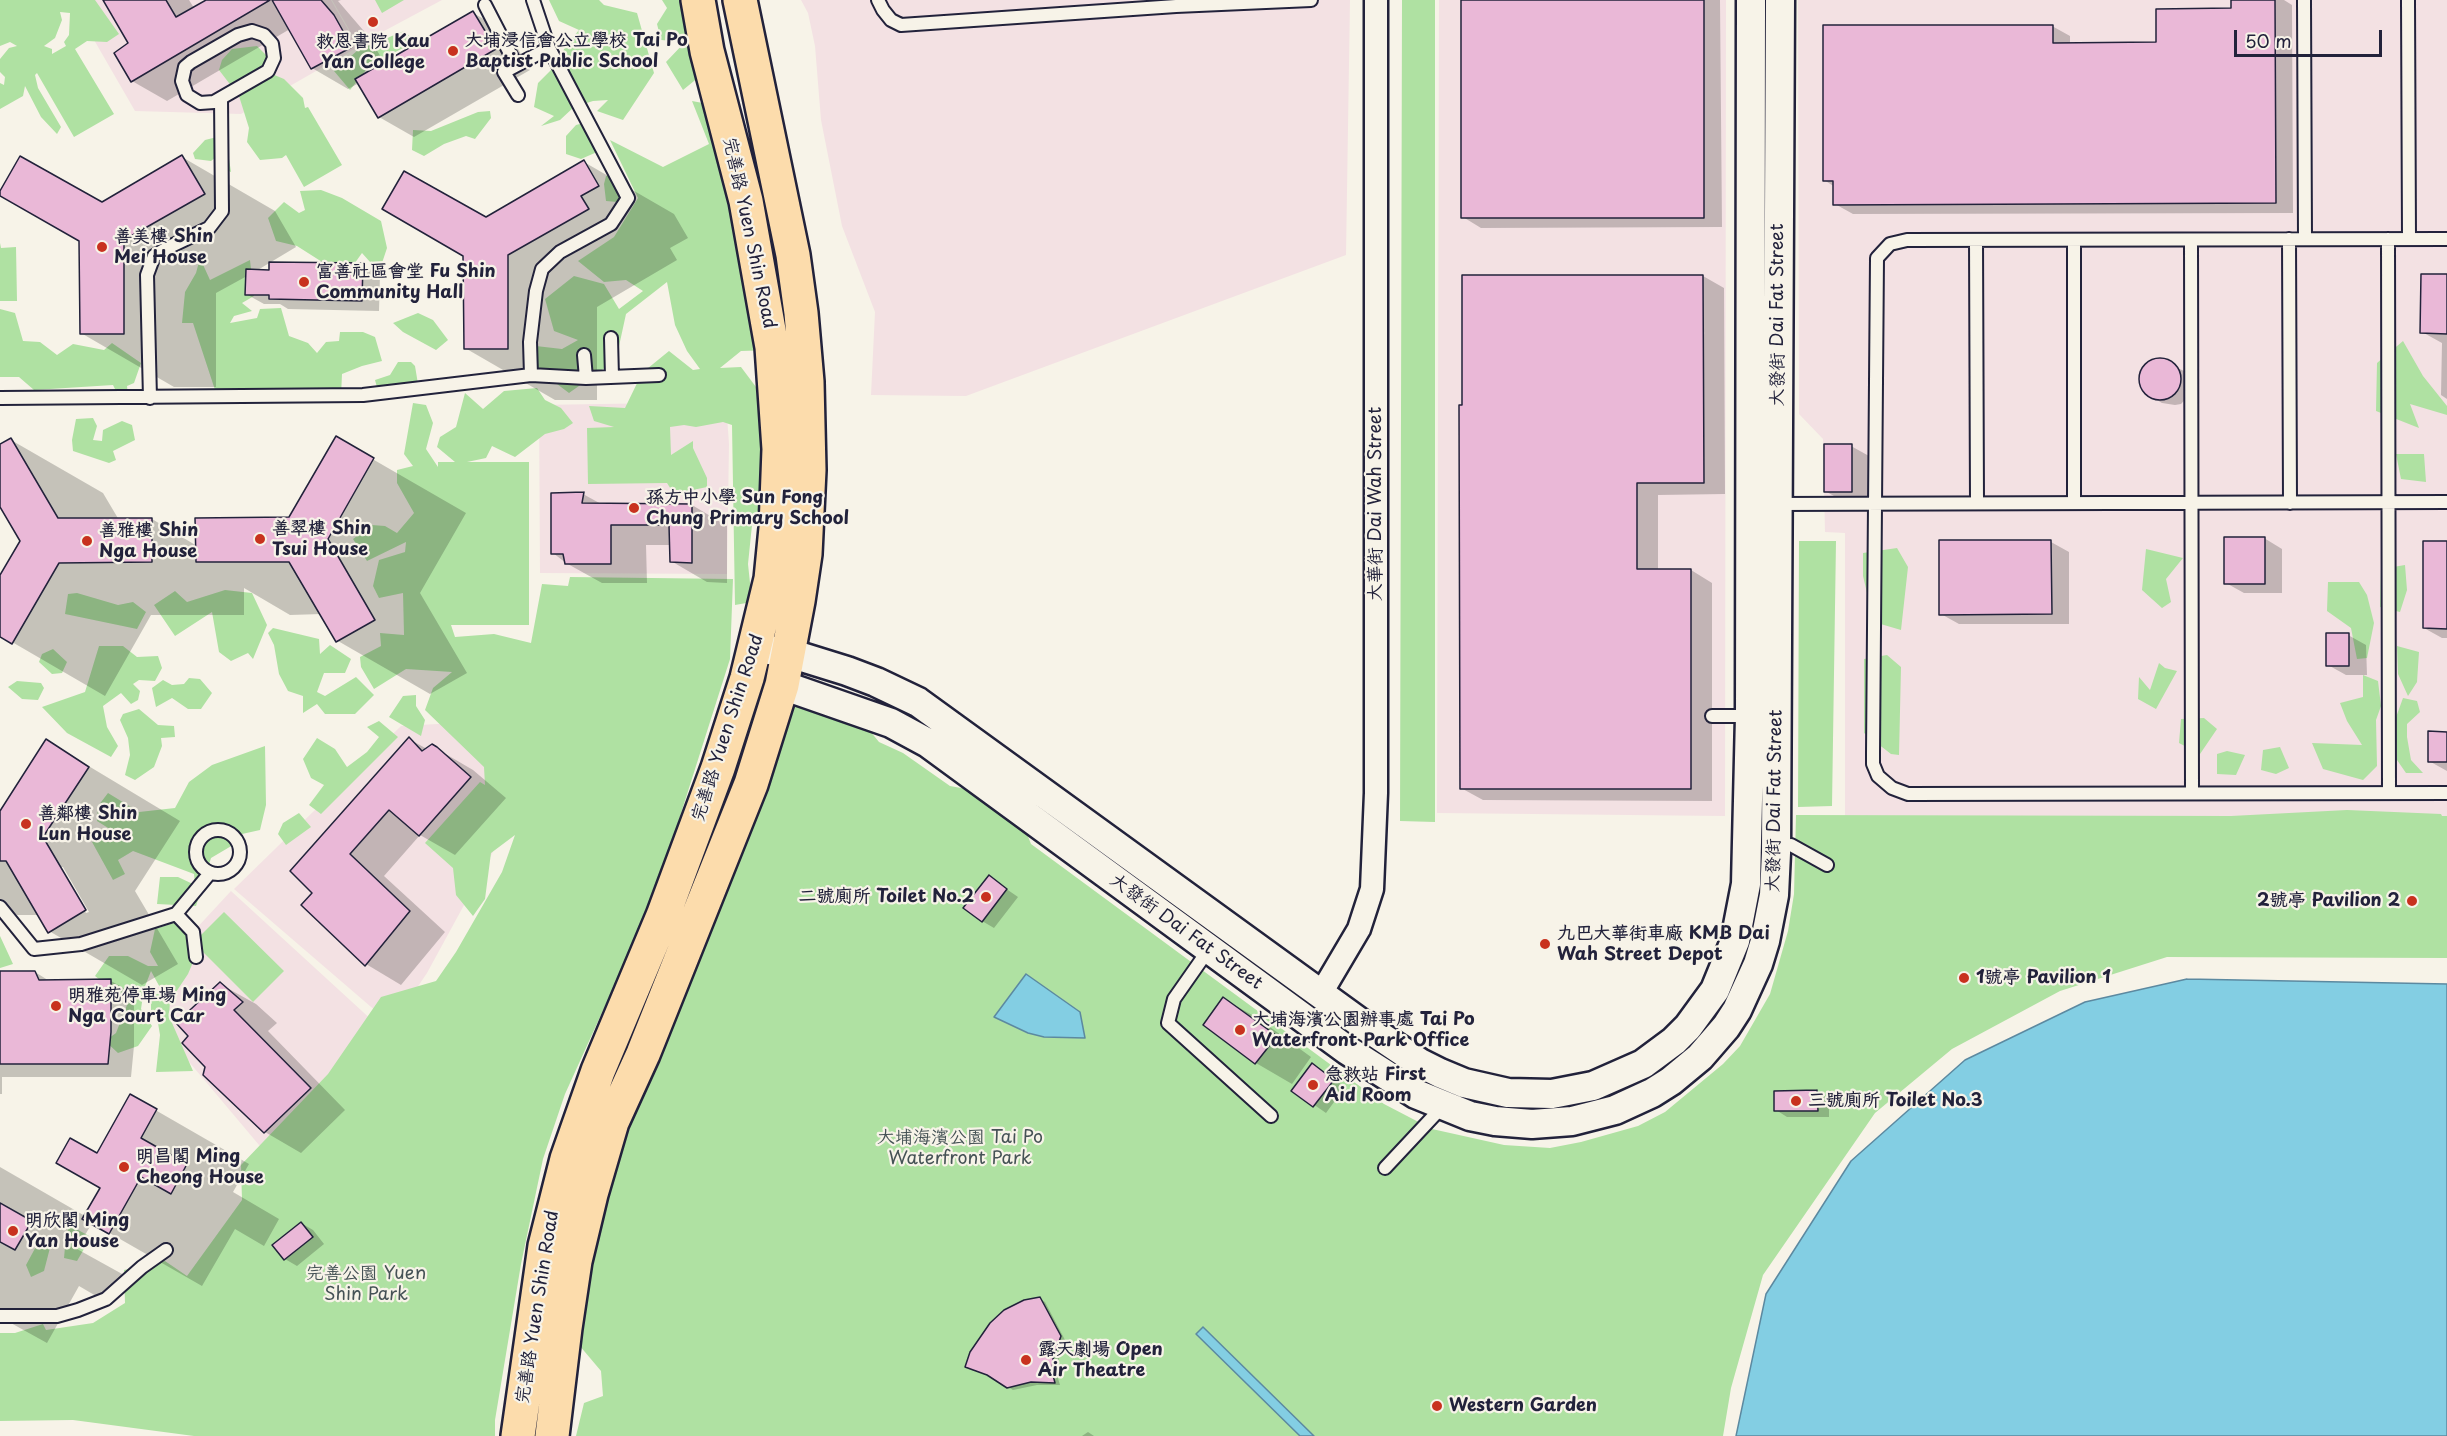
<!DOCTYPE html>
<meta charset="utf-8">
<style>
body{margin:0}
#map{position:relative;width:2447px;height:1436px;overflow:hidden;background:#f7f3e8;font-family:"Playpen Sans",sans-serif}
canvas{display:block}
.scale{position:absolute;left:2234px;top:30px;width:148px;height:27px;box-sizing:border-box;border:3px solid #22223b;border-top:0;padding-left:8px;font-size:18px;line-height:21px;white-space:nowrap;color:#22223b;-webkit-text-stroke:4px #f7f3e8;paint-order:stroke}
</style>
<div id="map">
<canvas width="2447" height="1436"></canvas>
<div class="scale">50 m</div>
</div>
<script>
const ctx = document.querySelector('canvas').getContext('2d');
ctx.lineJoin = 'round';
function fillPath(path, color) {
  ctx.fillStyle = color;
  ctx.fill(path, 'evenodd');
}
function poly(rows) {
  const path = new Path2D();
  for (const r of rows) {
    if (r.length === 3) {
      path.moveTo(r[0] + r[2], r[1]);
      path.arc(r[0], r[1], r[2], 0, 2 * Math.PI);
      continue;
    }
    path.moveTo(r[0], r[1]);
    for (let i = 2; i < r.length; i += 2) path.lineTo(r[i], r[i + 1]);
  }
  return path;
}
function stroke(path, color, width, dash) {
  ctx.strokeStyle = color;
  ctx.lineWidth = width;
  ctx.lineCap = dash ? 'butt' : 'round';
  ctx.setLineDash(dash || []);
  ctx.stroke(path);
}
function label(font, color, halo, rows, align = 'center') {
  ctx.font = font + ' "Playpen Sans","LXGW WenKai TC",sans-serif';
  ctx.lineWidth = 4.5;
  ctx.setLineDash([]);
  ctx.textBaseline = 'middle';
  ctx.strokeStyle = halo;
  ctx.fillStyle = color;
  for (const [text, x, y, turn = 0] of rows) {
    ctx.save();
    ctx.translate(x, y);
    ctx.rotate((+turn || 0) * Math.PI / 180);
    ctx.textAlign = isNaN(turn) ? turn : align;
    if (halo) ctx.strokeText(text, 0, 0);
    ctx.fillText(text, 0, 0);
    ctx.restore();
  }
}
const built = poly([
 [71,0,331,0,358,47,241,114,135,111],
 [332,0,442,0,358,45],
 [801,0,1350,0,1346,255,966,396,871,395,875,312,842,226,821,120,815,46,808,13],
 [1439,0,1726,0,1725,816,1437,813],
 [1798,0,2447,0,2447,816,1845,816,1845,533,1825,532,1823,439,1799,414],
 [726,402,729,444,727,574,540,573,539,405],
 [529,719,500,839,427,973,392,1025,234,889,401,726],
 [231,891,387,1034,275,1164,174,1044,160,1012,157,988,180,966,180,946]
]);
const green = poly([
 [0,0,95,0,119,34,107,42,87,41,75,49,114,114,74,137,37,73,35,75,38,88,61,127,57,134,41,117,25,86,23,96,0,109,0,83,4,85,5,77,0,72,0,59,9,48,17,46,10,42,0,46],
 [60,12,70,13,69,35,64,42,66,46,52,54,52,49,44,46,55,38,62,20],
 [375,0,404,0,382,13],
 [549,0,599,0,604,5,637,13,654,73,623,120,597,111,608,100,593,101,574,107,560,120,541,126,554,116,534,107,538,83,551,70,568,43,579,30,559,21],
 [662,0,689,0,705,72,683,90,666,62,685,42,661,40,657,24,667,8],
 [1402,0,1435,0,1435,822,1400,821],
 [404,31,413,39,409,45,370,65,350,90,334,71,358,50],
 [257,46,267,56,272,74,284,79,303,98,305,108,308,107,342,165,304,187,286,155,282,158,260,160,247,142,249,128,239,96,219,70,222,60,232,49],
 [692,101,708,104,772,350,741,351,720,368,741,367,771,407,762,438,762,462,785,465,772,528,752,525,748,564,752,602,735,605,732,425,723,422,696,427,684,425,670,427,671,455,693,441,693,448,707,478,707,487,674,494,667,483,588,484,587,428,614,427,594,421,589,406,625,408,642,373,669,351,693,370,700,369,687,351,675,325,667,282,626,314,616,360,569,393,537,369,536,346,562,349,578,340,554,331,545,299,574,276,604,284,619,309,643,291,626,280,604,282,578,261,614,237,638,198,610,140,663,167,709,144],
 [490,111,491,118,475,139,466,136,444,144,424,156,412,150,413,130,431,131,478,112],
 [591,121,598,129,597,152,581,159,566,154,566,136,576,125],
 [217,137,226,139,231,172,215,165,216,157,211,161,195,159,193,153,205,140],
 [619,173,626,185,617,202,606,201,604,184,606,176],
 [321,190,342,198,381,221,387,248,379,272,362,253,352,267,330,267,297,246,276,241,268,218,284,202,299,213,305,210,300,191],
 [0,243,1,248,16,247,17,301,0,301],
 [200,258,210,280,250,260,254,296,242,303,252,311,234,316,230,323,257,318,260,309,281,308,289,336,308,343,317,353,326,342,339,341,340,332,363,332,375,337,382,361,362,366,342,374,341,396,251,403,216,393,193,323,182,323,185,292,196,273],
 [0,309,15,313,23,341,40,342,57,355,73,344,104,350,112,343,141,363,134,383,127,386,128,396,120,399,113,385,34,390,19,377,0,377],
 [418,313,433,320,448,340,436,350,403,332,393,323],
 [2403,341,2423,376,2447,406,2447,415,2410,404,2419,428,2376,411,2377,363],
 [398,362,411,362,415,366,418,384,380,398,375,380,390,375],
 [537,388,545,400,561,408,573,423,564,429,545,434,515,457,492,446,486,458,467,462,529,462,529,625,451,625,455,637,494,634,531,643,542,584,568,586,570,577,733,579,730,659,654,898,565,1094,543,1159,521,1264,495,1420,495,1436,194,1436,73,1420,0,1421,0,1333,15,1333,43,1324,46,1330,93,1323,125,1303,124,1270,165,1261,187,1276,242,1200,241,1165,328,1074,381,997,436,981,456,952,502,872,515,835,491,853,485,899,473,916,456,895,453,868,425,843,480,782,485,785,484,767,425,710,433,688,452,672,406,669,374,689,361,667,360,657,381,646,380,633,404,635,403,593,379,598,373,586,379,560,405,552,406,542,367,561,353,539,372,525,385,526,397,533,414,513,397,483,397,470,413,466,404,454,413,403,426,405,433,423,426,449,438,467,438,462,455,462,437,447,440,437,456,427,465,393,483,409,504,391],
 [93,418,97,426,93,440,102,441,103,430,122,421,132,425,135,440,113,451,116,460,109,463,73,451,72,440,76,419],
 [2396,454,2424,454,2426,482,2401,479],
 [1799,541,1836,541,1832,806,1798,807],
 [1897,548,1908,567,1901,630,1867,620,1868,597,1863,576,1863,553],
 [2146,549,2183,558,2166,579,2171,602,2162,608,2142,590],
 [2405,565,2407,590,2400,612,2380,607,2381,569],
 [2328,582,2359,582,2367,595,2374,623,2367,658,2357,659,2351,628,2327,611],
 [225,590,252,593,267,625,253,659,248,653,231,661,219,652,212,612,175,636,154,605,175,591,187,602],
 [77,593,118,605,133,602,146,612,137,629,65,614,68,594],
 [273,628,319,639,320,654,330,645,351,659,345,673,324,673,317,692,325,696,356,677,374,695,355,714,325,714,317,704,303,713,303,696,288,691,279,674,274,645,268,633],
 [99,646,123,646,137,657,158,656,162,668,155,681,139,680,133,684,140,691,138,700,131,704,121,693,103,706,107,727,118,746,111,757,67,733,42,707,85,692],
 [2397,646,2419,652,2417,682,2408,696,2398,674],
 [53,649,67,662,62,673,52,674,39,662,42,654],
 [1887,655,1901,667,1899,755,1891,754,1864,733,1864,659],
 [2159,663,2165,668,2177,671,2156,709,2138,699,2139,677,2150,690],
 [2363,675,2378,681,2381,706,2376,720,2377,766,2363,780,2323,769,2312,743,2362,745,2347,721,2340,703,2363,697],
 [189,678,200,679,212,693,201,709,188,709,172,698,156,707,152,688,163,680,172,685,184,684],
 [17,681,41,683,44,688,38,700,22,699,8,687],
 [779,688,839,693,879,742,903,753,950,786,983,792,1019,814,1031,844,1384,1104,1432,1129,1504,1145,1550,1148,1581,1142,1638,1126,1665,1112,1723,1064,1740,1046,1770,994,1788,931,1794,894,1796,815,2231,816,2347,810,2441,814,2442,816,2447,816,2447,958,2167,957,2060,991,1952,1049,1875,1113,1763,1275,1731,1388,1723,1436,576,1436,584,1403,603,1396,601,1371,574,1339,582,1229],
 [416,695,416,706,425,720,421,736,389,717,403,696],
 [2403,698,2417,701,2420,712,2407,724,2407,737,2411,760,2423,773,2406,773,2397,760,2395,720],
 [139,709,158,725,174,726,175,737,161,738,162,746,154,767,135,780,125,775,130,755,128,738,120,720,123,714],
 [2204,718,2217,729,2200,754,2179,743,2181,719],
 [379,721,398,737,321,814,309,805,324,785,311,778,303,759,317,738,335,749,347,767,367,752,379,737,367,727],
 [265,746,266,805,260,830,242,834,233,845,211,858,196,906,157,904,160,877,178,877,195,885,194,874,133,851,118,860,125,874,113,880,92,842,113,831,97,821,98,806,108,793,139,812,175,808,189,782,212,765],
 [2280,747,2289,768,2276,774,2261,770,2263,750],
 [2227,751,2245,755,2236,775,2217,774,2217,754],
 [299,813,311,827,286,845,278,834,283,823],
 [224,912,284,971,253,1002,199,948,188,974,170,1001,169,1016,193,1071,156,1072,160,1035,157,1017,151,1012,151,995,163,993,151,971,144,989,141,1009,152,1026,138,1046,118,1053,105,1041,116,1033,127,1005,119,995,95,976,109,956,128,956,148,966,158,966,150,952,155,929,177,922,198,938],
 [0,936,13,964,0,968],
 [69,1225,91,1237,77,1261,64,1258,66,1236],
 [39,1241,51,1244,44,1271,31,1277,26,1265]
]);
const water = poly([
 [1026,974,1080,1012,1085,1038,1044,1037,1028,1033,994,1017,1026,974],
 [2187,979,2447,984,2447,1436,1736,1436,1766,1294,1851,1161,1965,1060,2085,1002,2187,979],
 [1203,1327,1314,1436,1300,1436,1196,1334,1203,1327]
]);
const shadow = poly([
 [105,0,189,0,194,8,210,0,341,0,338,1,369,37,385,64,473,13,509,33,530,70,414,137,379,117,359,83,348,89,312,68,290,29,167,101,132,81,130,43],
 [1462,0,1720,0,1722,227,1481,228,1463,217],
 [2233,0,2284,0,2292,5,2293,213,1853,214,1835,204,1835,187,1824,180,2052,26,2070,36,2070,44,2158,44,2233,10],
 [182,157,275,211,296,247,256,271,271,272,362,264,380,275,379,311,288,309,280,304,264,304,246,294,247,276,216,293,216,387,174,387,81,333,81,241,0,194,102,204],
 [584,162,674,214,688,238,670,248,677,260,597,307,597,400,555,400,465,348,486,219],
 [2447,275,2447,399,2441,395,2442,343,2422,332],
 [1703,276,1724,288,1725,494,1658,495,1658,570,1691,570,1712,583,1712,801,1483,800,1461,788],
 [2159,359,2184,371,2192,381,2190,394,2181,404,2175,405,2162,403,2150,396,2142,386,2140,380,2143,368,2153,361],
 [336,438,466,513,420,593,467,673,430,694,338,641,322,614,290,615,244,588,244,615,151,615,105,696,0,635,0,578,21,541,0,504,0,446,11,440,103,493,119,520,152,519,197,546,290,519],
 [1851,446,1869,456,1869,501,1843,501,1825,491],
 [583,494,603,505,692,505,727,526,727,583,707,582,671,561,671,545,646,545,647,583,602,583,566,563,553,553],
 [2264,538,2282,549,2282,593,2244,593,2226,583],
 [2051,542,2069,552,2069,624,1959,624,1941,614],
 [2447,543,2447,638,2442,638,2424,628],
 [2348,635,2366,645,2367,675,2346,675,2328,665],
 [2447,733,2447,771,2429,761],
 [409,739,427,749,432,746,473,770,506,798,455,855,420,835,384,876,445,932,401,985,366,964,314,893],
 [47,741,180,821,135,891,178,964,142,985,49,931,39,915,17,915,0,905,0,814],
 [59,867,63,867,89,912,86,913],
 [989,877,1018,897,994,928,982,921],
 [0,972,35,972,51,982,111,981,134,994,134,1046,131,1077,2,1077,2,1094,0,1094],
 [220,984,256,1004,277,1023,268,1031,345,1110,301,1153,265,1132,205,1074,207,1066,190,1036],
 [1224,999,1259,1019,1311,1057,1292,1084,1256,1063,1205,1025],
 [1313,1065,1345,1087,1326,1113,1293,1090],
 [1817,1092,1829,1098,1829,1117,1787,1117,1776,1110],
 [131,1096,249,1164,233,1192,279,1219,264,1246,235,1229,202,1286,92,1223,77,1249,124,1275,108,1303,79,1286,47,1343,0,1317,0,1167,85,1216,102,1188,97,1155],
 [301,1223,313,1230,324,1244,297,1266,285,1259,274,1245],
 [1040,1299,1045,1302,1065,1340,1058,1362,1057,1375,1060,1385,1037,1385,1013,1390,992,1377],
 [1088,1432,1094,1436,1082,1436]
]);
const building = poly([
 [103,0,166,0,176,17,206,0,270,0,131,82,114,53,128,43,103,0],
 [272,0,321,0,334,15,352,47,311,69,272,0],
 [1461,0,1704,0,1704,218,1461,218,1461,0],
 [2231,0,2275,0,2276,203,1833,205,1833,181,1823,181,1823,25,2053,25,2053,43,2156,42,2156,9,2231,8,2231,0],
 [473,11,496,49,378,118,355,79,473,11],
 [182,155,205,194,124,240,124,334,80,334,79,241,0,196,0,191,20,156,102,202,182,155],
 [584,160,599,186,581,196,589,209,508,255,508,349,464,349,463,256,382,209,404,171,486,217,584,160],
 [269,262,363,263,362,301,269,299,269,295,245,295,246,269,269,270,269,262],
 [2421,274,2447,274,2447,334,2420,333,2421,274],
 [1462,275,1703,275,1704,483,1637,483,1637,569,1691,569,1691,789,1460,789,1459,405,1462,405,1462,275],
 [2160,379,21],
 [336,436,374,458,328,539,375,620,336,642,289,562,196,562,195,518,289,517,336,436],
 [11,438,58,518,152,518,152,562,59,563,12,644,0,637,0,575,20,541,0,507,0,444,11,438],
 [1824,444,1852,444,1852,492,1824,492,1824,444],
 [584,492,582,503,692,504,692,563,670,562,669,525,611,525,611,564,565,564,563,554,551,554,551,493,584,492],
 [2224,537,2265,537,2265,584,2224,584,2224,537],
 [1939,540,2051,540,2052,614,1939,615,1939,540],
 [2423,541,2447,541,2447,629,2423,628,2423,541],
 [2326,633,2349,633,2349,666,2326,666,2326,633],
 [2428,731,2447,732,2447,762,2428,762,2428,731],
 [409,737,422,751,432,744,437,747,471,777,419,836,389,810,350,854,410,911,365,966,301,905,312,893,290,871,409,737],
 [46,739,89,767,43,837,86,910,48,933,6,861,0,861,0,811,46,739],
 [989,875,1007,889,982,922,963,908,989,875],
 [0,971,35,971,39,980,111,979,111,1032,108,1064,0,1064,0,971],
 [220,982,243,1002,234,1010,311,1088,264,1133,203,1075,205,1067,182,1043,188,1036,176,1023,220,982],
 [1223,997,1277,1036,1255,1064,1203,1025,1223,997],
 [1312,1063,1334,1080,1313,1107,1291,1091,1312,1063],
 [1817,1090,1818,1111,1774,1111,1774,1091,1817,1090],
 [130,1094,157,1109,141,1138,187,1164,171,1194,141,1177,109,1234,82,1219,100,1188,56,1163,70,1138,97,1153,130,1094],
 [0,1203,32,1221,15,1250,0,1242,0,1203],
 [301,1222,313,1237,284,1260,272,1245,301,1222],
 [1040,1297,1061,1336,1053,1359,1052,1371,1055,1383,1031,1382,1007,1388,987,1375,965,1367,970,1352,990,1323,1004,1310,1024,1300,1040,1297]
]);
const service = poly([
 [878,0,883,10,891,20,901,25,1176,6,1311,0],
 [2304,0,2305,239],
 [2408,0,2409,239],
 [485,5,516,65],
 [252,31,264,35,272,44,274,58,268,71,214,102,200,103,187,95,182,81,185,67,191,62,238,35,252,31],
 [518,95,504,72,549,48],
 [2289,239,2290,503],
 [2388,239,2389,793],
 [2447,239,1907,240,1890,244,1877,258,1873,752,1873,764,1878,776,1892,788,1908,794,2447,793],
 [1976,240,1977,503],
 [2074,240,2074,503],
 [2191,240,2192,793],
 [611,338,612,377],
 [584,355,586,378],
 [531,375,586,378,659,375],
 [0,398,363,395,531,375,530,342,536,291,542,269,560,252,611,224,628,198,549,48,533,0],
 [150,398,147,275,154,256,169,247,209,228,222,211,221,98],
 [1775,504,2447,502],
 [1712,716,1750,716],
 [218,852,22],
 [1791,845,1827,865],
 [0,907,34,949,81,944,176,914,210,873],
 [176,914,193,932,196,957],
 [1209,949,1174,999,1168,1023,1271,1116],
 [1385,1168,1443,1106],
 [0,1316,57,1316,78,1310,106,1299,142,1267,166,1250]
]);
const minor = poly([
 [1320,995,1359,929,1372,889,1376,793,1376,0]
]);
const tertiary = poly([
 [755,648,789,653,847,671,876,682,918,702,1362,1024,1420,1063,1440,1073,1464,1083,1508,1093,1552,1094,1593,1086,1643,1064,1674,1041,1688,1027,1715,990,1735,941,1746,884,1750,716,1751,0],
 [782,685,891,723,928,743,1347,1050,1416,1094,1470,1116,1495,1121,1532,1124,1572,1121,1615,1110,1652,1093,1671,1081,1700,1057,1726,1027,1737,1010,1758,964,1765,941,1774,895,1776,853,1780,0]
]);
const primary = poly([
 [518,1436,545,1246,567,1159,598,1071,663,916,718,768,747,678,771,579,776,528,779,449,772,347,746,201,707,51,698,0],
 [552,1436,565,1328,575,1261,591,1194,612,1122,643,1054,751,784,782,685,798,601,805,554,809,470,807,382,801,313,793,255,740,0]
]);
const markers = [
 [373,22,6,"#c8321e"],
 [453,51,6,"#c8321e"],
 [102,247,6,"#c8321e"],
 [304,282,6,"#c8321e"],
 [634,508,6,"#c8321e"],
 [260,539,6,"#c8321e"],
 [87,541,6,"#c8321e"],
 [26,824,6,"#c8321e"],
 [986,897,6,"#c8321e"],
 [2412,901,6,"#c8321e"],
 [1545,944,6,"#c8321e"],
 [1964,978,6,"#c8321e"],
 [56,1006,6,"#c8321e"],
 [1240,1030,6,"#c8321e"],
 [1313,1085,6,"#c8321e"],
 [1796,1101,6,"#c8321e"],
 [124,1167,6,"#c8321e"],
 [13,1231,6,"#c8321e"],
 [1026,1360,6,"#c8321e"],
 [1437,1406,6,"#c8321e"]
];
const poiNames = [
 ["大埔浸信會公立學校 Tai Po",465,41],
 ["Baptist Public School",465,62],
 ["救恩書院 Kau",373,42,"center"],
 ["Yan College",373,63,"center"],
 ["善美樓 Shin",114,237],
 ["Mei House",114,258],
 ["富善社區會堂 Fu Shin",316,272],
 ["Community Hall",316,293],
 ["孫方中小學 Sun Fong",646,498],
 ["Chung Primary School",646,519],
 ["善翠樓 Shin",272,529],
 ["Tsui House",272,550],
 ["善雅樓 Shin",99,531],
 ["Nga House",99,552],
 ["善鄰樓 Shin",38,814],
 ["Lun House",38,835],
 ["二號廁所 Toilet No.2",974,897,"right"],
 ["2號亭 Pavilion 2",2400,901,"right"],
 ["九巴大華街車廠 KMB Dai",1557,934],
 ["Wah Street Depot",1557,955],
 ["1號亭 Pavilion 1",1976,978],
 ["明雅苑停車場 Ming",68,996],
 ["Nga Court Car",68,1017],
 ["大埔海濱公園辦事處 Tai Po",1252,1020],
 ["Waterfront Park Office",1252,1041],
 ["急救站 First",1325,1075],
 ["Aid Room",1325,1096],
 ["三號廁所 Toilet No.3",1808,1101],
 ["明昌閣 Ming",136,1157],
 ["Cheong House",136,1178],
 ["明欣閣 Ming",25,1221],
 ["Yan House",25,1242],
 ["露天劇場 Open",1038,1350],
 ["Air Theatre",1038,1371],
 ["Western Garden",1449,1406]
];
const streetNames = [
 ["完善路 Yuen Shin Road",749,233,78],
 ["大發街 Dai Fat Street",1778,315,-90],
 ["大華街 Dai Wah Street",1376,504,-90],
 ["完善路 Yuen Shin Road",728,728,-72],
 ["大發街 Dai Fat Street",1775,801,-89],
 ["大發街 Dai Fat Street",1186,932,36],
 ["完善路 Yuen Shin Road",538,1307,-81]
];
const parkNames = [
 ["大埔海濱公園 Tai Po",960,1138],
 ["Waterfront Park",960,1159],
 ["完善公園 Yuen",366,1274],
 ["Shin Park",366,1295]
];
fillPath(built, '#f3e1e3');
fillPath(green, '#afe1a2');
fillPath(water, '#83cee3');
stroke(water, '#5c89a0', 1.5);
fillPath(shadow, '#0003');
fillPath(building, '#eab8d7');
stroke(building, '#22223b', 1.5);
stroke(service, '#22223b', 16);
stroke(minor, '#22223b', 27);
stroke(tertiary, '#22223b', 33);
stroke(primary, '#22223b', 38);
stroke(service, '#f7f3e8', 12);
stroke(minor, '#f7f3e8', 22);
stroke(tertiary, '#f7f3e8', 28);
stroke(primary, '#fcdcac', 33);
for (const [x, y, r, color] of markers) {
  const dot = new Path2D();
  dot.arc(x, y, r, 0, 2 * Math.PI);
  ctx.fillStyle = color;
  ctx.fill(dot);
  stroke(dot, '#f7f3e8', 2);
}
label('bold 18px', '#22223b', '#f7f3e8', poiNames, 'left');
label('18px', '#22223b', '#f7f3e8', streetNames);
label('18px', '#455255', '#f7f3e8', parkNames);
</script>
